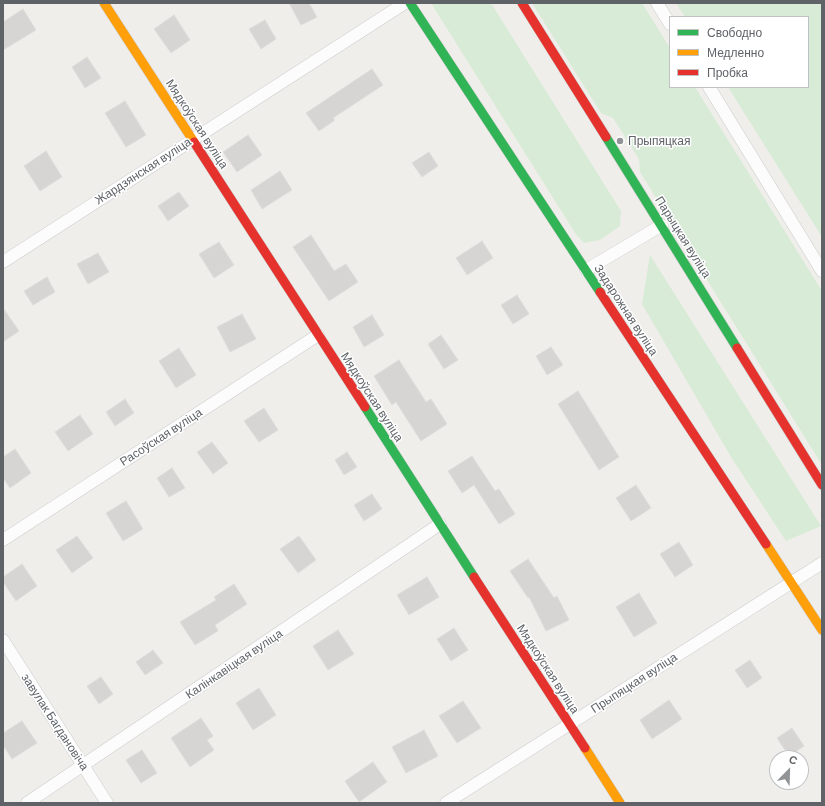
<!DOCTYPE html>
<meta charset="utf-8">
<style>
body{margin:0}
#map{position:relative;width:825px;height:806px;overflow:hidden;background:#efeeea;font-family:Barlow,sans-serif}
canvas{display:block}
.frame{position:absolute;inset:0;border:4px solid #5f6368;pointer-events:none}
.legend{position:absolute;left:669px;top:16px;width:140px;height:72px;box-sizing:border-box;background:#fff;border:1px solid #bfc1c3;margin:0;padding:5px 7px;list-style:none;font-size:12px;color:#5f6368}
.legend li{display:flex;align-items:center;gap:8px;height:20px}
.legend b{width:20px;border:1px solid #bfc1c3}
.north{position:absolute;left:769px;top:750px;width:40px;height:40px;box-sizing:border-box;background:#fff;border:1px solid #bfc1c3;border-radius:50%;rotate:23deg;font-size:11px;font-weight:700;line-height:16px;text-align:center;color:#5f6368}
.north::after{content:'';display:block;margin:auto;width:14px;height:18px;background:#919496;clip-path:polygon(50% 0,100% 100%,50% 72%,0 100%)}
</style>
<div id="map">
<canvas width="825" height="806"></canvas>
<div class="frame"></div>
<ul class="legend">
<li><b style="height:5px;background:#30b455"></b>Свободно</li>
<li><b style="height:5px;background:#ff9f0a"></b>Медленно</li>
<li><b style="height:5px;background:#e5322d"></b>Пробка</li>
</ul>
<div class="north">С</div>
</div>
<script>
const ctx = document.querySelector('canvas').getContext('2d');
ctx.lineJoin = 'round';
function fillPath(path, color) {
  ctx.fillStyle = color;
  ctx.fill(path, 'evenodd');
}
function poly(rows) {
  const path = new Path2D();
  for (const r of rows) {
    path.moveTo(r[0], r[1]);
    for (let i = 2; i < r.length; i += 2) path.lineTo(r[i], r[i + 1]);
  }
  return path;
}
function stroke(path, color, width, dash) {
  ctx.strokeStyle = color;
  ctx.lineWidth = width;
  ctx.lineCap = dash ? 'butt' : 'round';
  ctx.setLineDash(dash || []);
  ctx.stroke(path);
}
function label(font, color, halo, rows, align = 'center') {
  ctx.font = font + ' Barlow,sans-serif';
  ctx.lineWidth = 3;
  ctx.setLineDash([]);
  ctx.textBaseline = 'middle';
  ctx.strokeStyle = halo;
  ctx.fillStyle = color;
  for (const [text, x, y, turn = 0] of rows) {
    ctx.save();
    ctx.translate(x, y);
    ctx.rotate((+turn || 0) * Math.PI / 180);
    ctx.textAlign = isNaN(turn) ? turn : align;
    if (halo) ctx.strokeText(text, 0, 0);
    ctx.fillText(text, 0, 0);
    ctx.restore();
  }
}
const green = poly([
 [431,3,491,3,621,211,620,226,600,240,584,243,575,233],
 [532,3,642,3,670,48,670,87,695,87,822,291,822,465,640,172,639,159,613,118,601,113],
 [676,3,822,3,822,237,728,87,808,87,808,17,685,17],
 [650,255,821,526,786,541,731,457,642,304]
]);
const building = poly([
 [289,3,309,3,317,17,301,25,289,3],
 [23,9,36,30,3,50,3,22,23,9],
 [174,15,190,40,171,53,154,29,174,15],
 [265,20,276,39,261,49,249,29,265,20],
 [87,57,101,78,85,88,72,67,87,57],
 [372,69,383,85,333,118,335,120,319,131,306,113,372,69],
 [125,101,146,135,126,147,105,113,125,101],
 [248,135,262,155,237,172,223,152,248,135],
 [46,151,62,177,40,191,24,166,46,151],
 [429,152,438,166,422,177,412,163,429,152],
 [280,171,292,190,262,209,251,190,280,171],
 [179,192,189,206,168,221,158,206,179,192],
 [311,235,334,271,346,264,358,282,329,301,293,247,311,235],
 [482,241,493,258,467,275,456,258,482,241],
 [219,242,234,265,214,278,199,254,219,242],
 [98,253,109,272,88,284,77,264,98,253],
 [47,277,55,292,33,305,24,291,47,277],
 [517,295,529,314,513,324,501,305,517,295],
 [3,308,19,331,3,342,3,308],
 [242,314,256,339,230,352,217,327,242,314],
 [372,315,384,335,364,347,353,327,372,315],
 [441,335,458,360,444,369,428,344,441,335],
 [551,347,563,365,547,375,536,356,551,347],
 [179,348,196,375,176,388,159,361,179,348],
 [399,360,426,402,431,399,447,424,421,441,396,402,392,405,374,376,399,360],
 [578,391,619,457,599,470,558,404,578,391],
 [125,399,134,413,115,426,106,412,125,399],
 [264,408,278,430,259,442,244,421,264,408],
 [80,415,93,434,68,451,55,432,80,415],
 [212,442,228,463,213,474,197,452,212,442],
 [15,449,31,473,10,488,3,478,3,457,15,449],
 [347,452,357,467,344,475,335,460,347,452],
 [472,456,495,491,499,489,515,514,499,524,474,485,462,493,448,471,472,456],
 [172,468,185,488,169,497,157,478,172,468],
 [636,485,651,508,631,521,616,498,636,485],
 [372,494,382,509,364,521,354,505,372,494],
 [126,501,143,529,123,541,106,513,126,501],
 [77,536,93,558,72,573,56,550,77,536],
 [299,536,316,560,298,573,280,549,299,536],
 [679,542,693,565,675,577,660,554,679,542],
 [528,559,554,598,557,596,569,620,546,631,529,597,528,598,510,571,528,559],
 [22,564,37,586,16,601,3,582,3,577,22,564],
 [427,577,439,597,409,615,397,595,427,577],
 [234,584,247,604,215,625,218,631,195,645,180,622,216,600,214,597,234,584],
 [639,593,657,623,634,637,616,607,639,593],
 [454,628,468,650,451,661,437,639,454,628],
 [338,630,354,654,328,670,313,646,338,630],
 [153,650,163,663,145,675,136,662,153,650],
 [750,660,762,678,747,688,735,670,750,660],
 [101,677,113,694,99,704,87,686,101,677],
 [259,688,276,715,253,730,236,703,259,688],
 [669,700,682,719,652,739,640,720,669,700],
 [463,701,481,728,457,743,439,716,463,701],
 [201,718,213,736,207,740,214,750,190,767,171,738,201,718],
 [22,721,37,743,12,759,3,745,3,733,22,721],
 [792,728,804,746,789,756,777,738,792,728],
 [424,730,438,756,406,773,392,747,424,730],
 [142,750,157,773,141,783,126,760,142,750],
 [373,762,387,782,359,802,345,781,373,762]
]);
const street = poly([
 [657,3,670,24],
 [709,87,822,271],
 [3,262,405,3],
 [586,270,662,225],
 [3,540,318,335],
 [3,640,107,803],
 [27,803,440,524],
 [446,803,822,563]
]);
const fast = poly([
 [410,3,600,292],
 [606,137,737,348],
 [365,407,474,577]
]);
const slow = poly([
 [104,3,194,142],
 [766,544,822,630],
 [585,748,620,803]
]);
const jam = poly([
 [522,3,606,137],
 [194,142,365,407],
 [600,292,766,544],
 [737,348,822,485],
 [474,577,585,748]
]);
const markers = [
 [620,141,4,"#919496"]
];
const streetNames = [
 ["Мядкоўская вуліца",197,124,57],
 ["Жардзянская вуліца",143,171,-33],
 ["Парыцкая вуліца",683,237,58],
 ["Задарожная вуліца",626,310,57],
 ["Мядкоўская вуліца",372,397,57],
 ["Расоўская вуліца",161,437,-33],
 ["Калінкавіцкая вуліца",234,664,-34],
 ["Мядкоўская вуліца",548,669,57],
 ["Прыпяцкая вуліца",634,683,-33],
 ["завулак Багдановіча",55,722,57]
];
const poiNames = [
 ["Прыпяцкая",628,141]
];
fillPath(green, '#d8ebd6');
fillPath(building, '#d6d5d3');
stroke(building, '#deddd9', 1);
stroke(street, '#cbcccc', 13);
stroke(fast, '#cacacb', 10);
stroke(slow, '#cacacb', 10);
stroke(jam, '#cacacb', 10);
stroke(street, '#fdfcfc', 12);
stroke(fast, '#30b455', 9);
stroke(slow, '#ff9f0a', 9);
stroke(jam, '#e5322d', 9);
for (const [x, y, r, color] of markers) {
  const dot = new Path2D();
  dot.arc(x, y, r, 0, 2 * Math.PI);
  ctx.fillStyle = color;
  ctx.fill(dot);
  stroke(dot, '#fff', 1.5);
}
label('12px', '#5f6368', '#fff', streetNames);
label('12px', '#5f6368', '#fff', poiNames, 'left');
</script>
